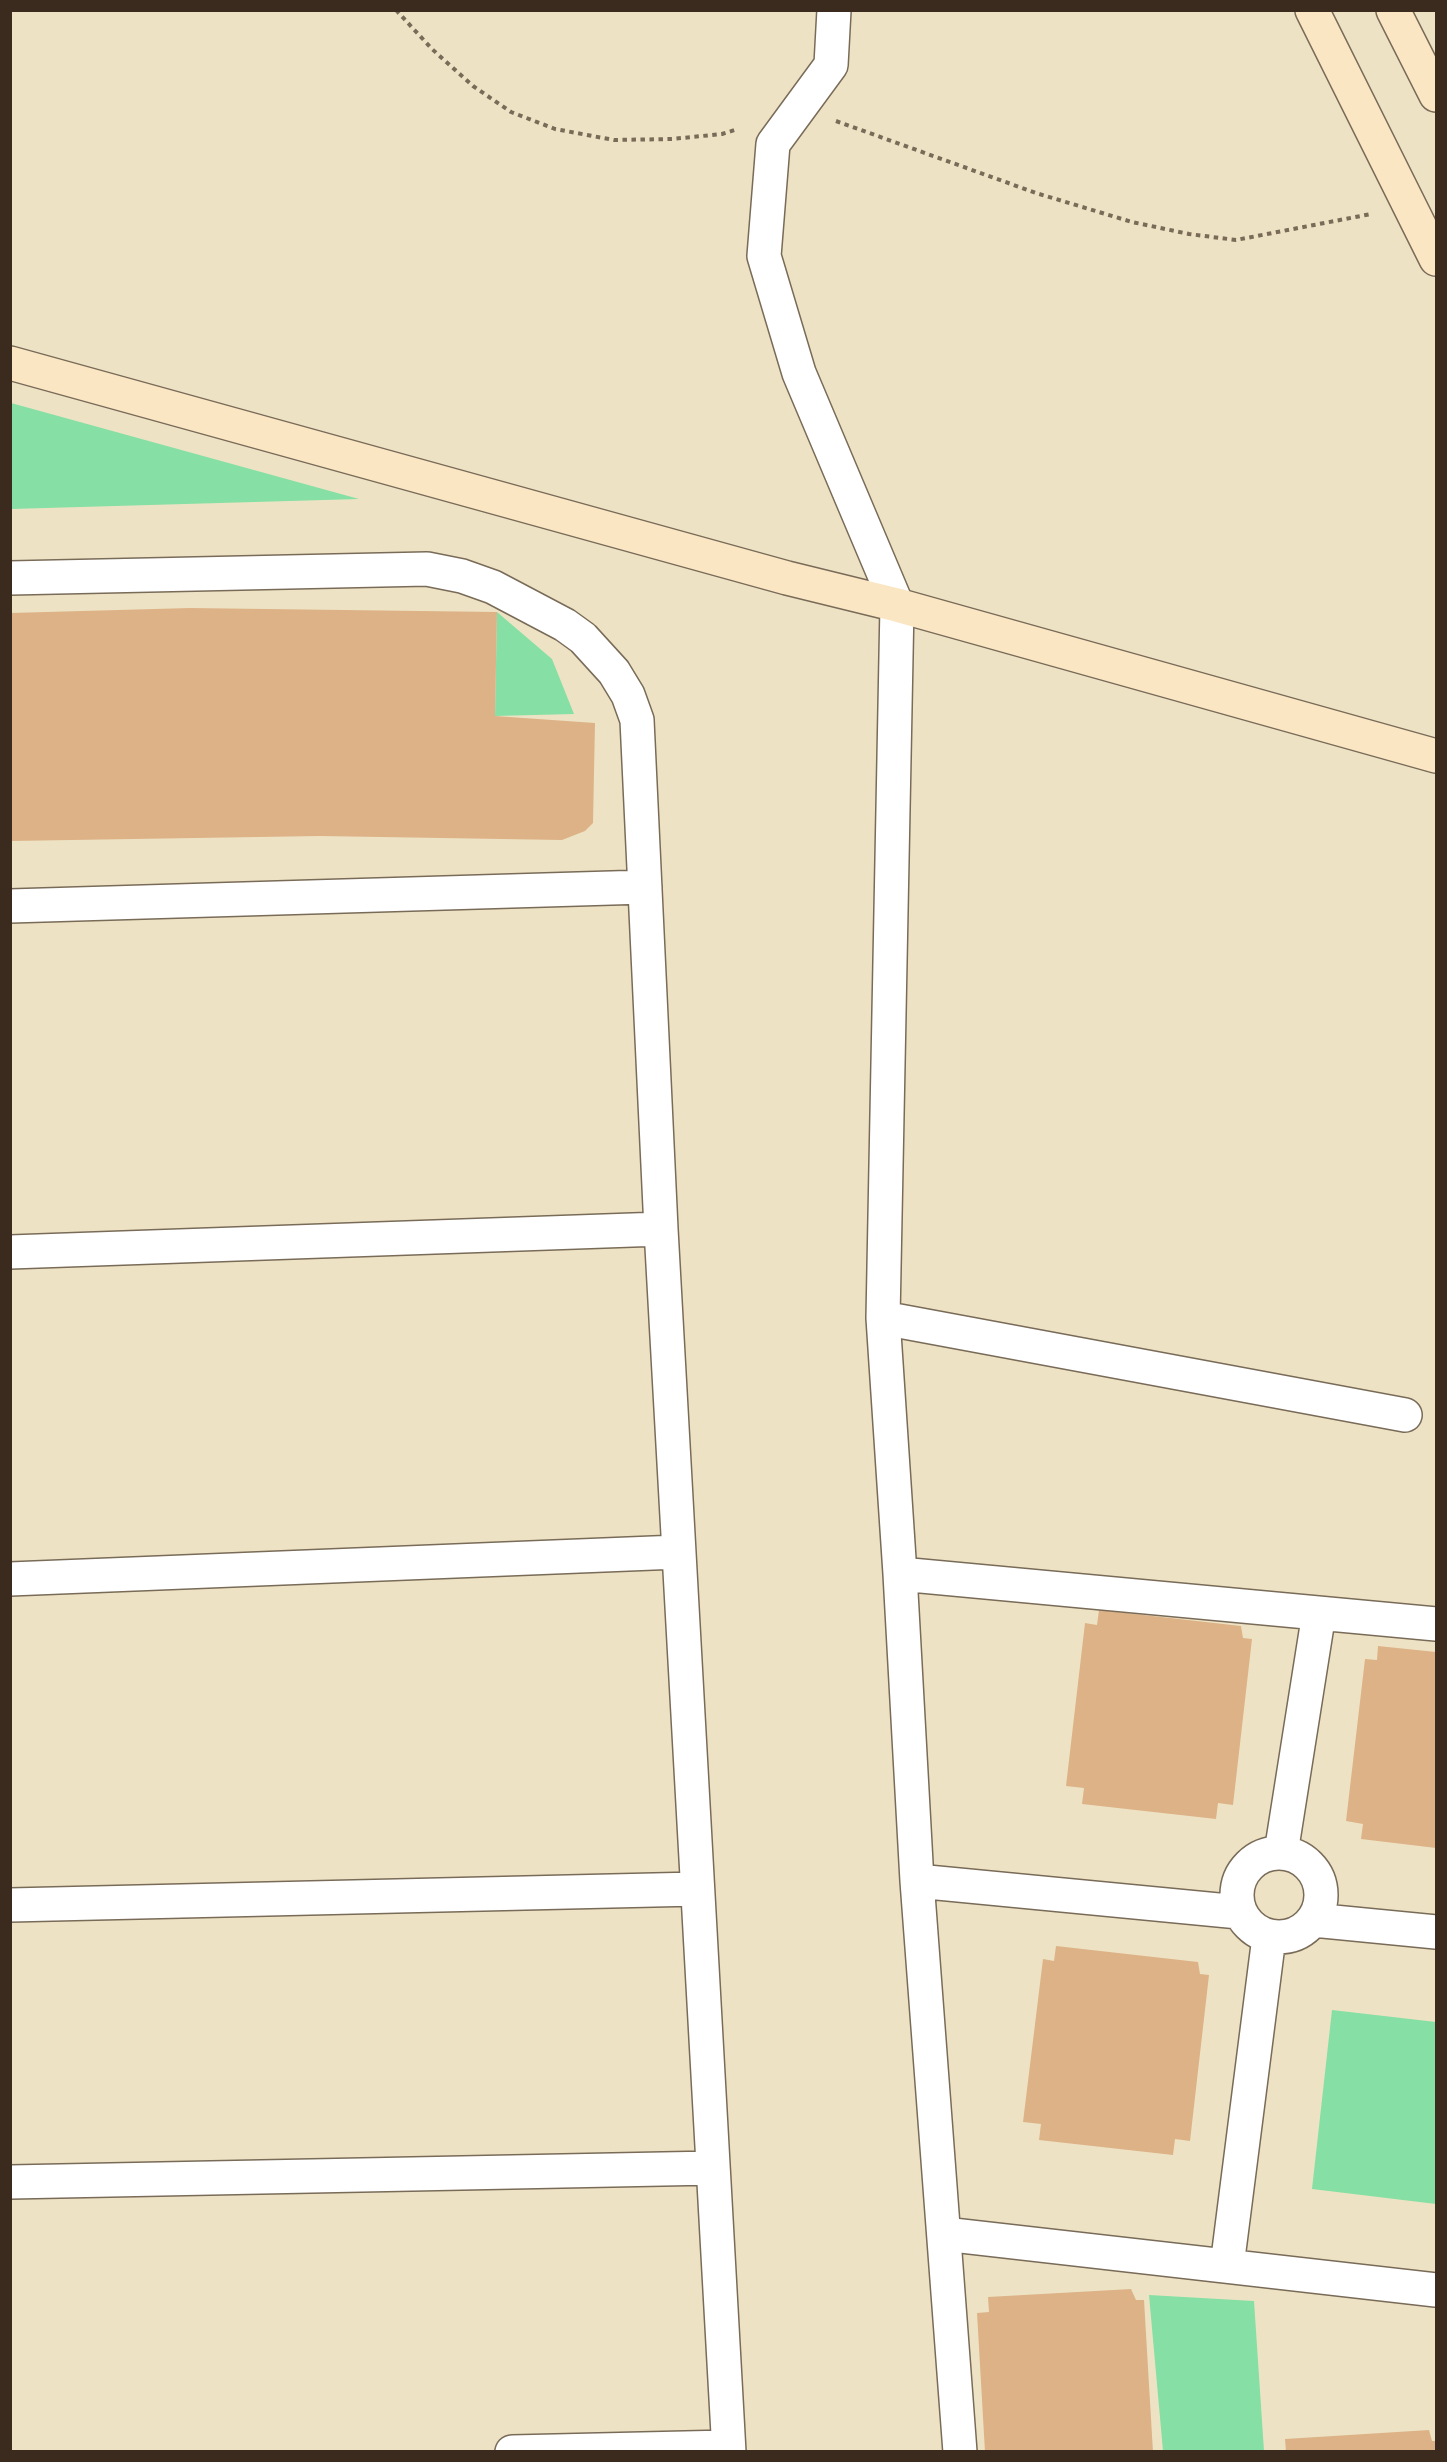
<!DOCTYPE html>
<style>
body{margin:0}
#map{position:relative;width:1447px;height:2462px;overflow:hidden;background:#ede3c4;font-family:"IM FELL Great Primer",serif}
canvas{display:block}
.frame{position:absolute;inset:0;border:12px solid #3b2a1e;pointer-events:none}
</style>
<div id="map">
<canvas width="1447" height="2462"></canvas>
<div class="frame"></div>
</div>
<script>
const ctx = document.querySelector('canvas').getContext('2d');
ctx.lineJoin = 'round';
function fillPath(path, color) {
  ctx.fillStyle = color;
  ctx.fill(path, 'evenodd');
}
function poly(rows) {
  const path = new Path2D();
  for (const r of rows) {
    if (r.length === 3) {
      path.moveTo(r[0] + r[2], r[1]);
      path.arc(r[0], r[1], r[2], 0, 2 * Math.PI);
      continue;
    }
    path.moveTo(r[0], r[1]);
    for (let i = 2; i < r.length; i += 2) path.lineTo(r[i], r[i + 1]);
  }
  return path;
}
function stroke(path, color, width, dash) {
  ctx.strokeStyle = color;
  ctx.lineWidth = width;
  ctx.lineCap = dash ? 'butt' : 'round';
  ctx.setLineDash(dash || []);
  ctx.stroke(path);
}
const green = poly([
 [11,403,359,499,11,509],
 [497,612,552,659,574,714,495,716],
 [1332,2010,1436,2022,1436,2204,1312,2189],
 [1149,2295,1254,2301,1264,2451,1163,2451]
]);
const building = poly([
 [190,608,497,612,495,716,595,723,593,823,585,831,562,840,320,836,10,841,10,613],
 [1099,1610,1241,1626,1243,1638,1252,1639,1233,1805,1218,1803,1216,1819,1082,1804,1084,1788,1066,1786,1085,1623,1097,1625],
 [1378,1646,1436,1652,1436,1848,1361,1839,1363,1824,1346,1821,1365,1659,1377,1660],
 [1056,1946,1198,1962,1200,1974,1209,1975,1190,2141,1175,2139,1173,2155,1039,2140,1041,2124,1023,2122,1043,1959,1054,1961],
 [1131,2289,1136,2300,1144,2300,1153,2452,985,2452,977,2313,989,2312,988,2297],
 [1429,2430,1432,2441,1436,2441,1436,2452,1286,2452,1285,2439]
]);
const path = poly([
 [396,10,432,49,473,86,511,112,555,129,614,140,672,139,722,134,738,129],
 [836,121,1036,193,1132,222,1189,234,1236,240,1371,214]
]);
const minor = poly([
 [834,10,831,65,773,144,764,256,799,373,897,605,883,1318,900,1574,917,1881,960,2452],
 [10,578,427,569,462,576,493,587,565,625,583,638,614,672,628,695,637,720,661,1229,729,2452],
 [10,906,645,887],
 [10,1252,661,1229],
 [883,1318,1405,1415],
 [900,1574,1436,1624],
 [10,1579,678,1552],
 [1279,1895,42],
 [1281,1853,1319,1613],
 [917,1881,1239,1912],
 [10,1905,697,1889],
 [1313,1920,1436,1932],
 [10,2182,713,2168],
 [944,2234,1436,2290],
 [1227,2266,1269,1937],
 [512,2452,728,2447]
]);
const secondary = poly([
 [1312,10,1436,259],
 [1393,10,1436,95],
 [10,363,787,578,897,605,1436,756]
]);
fillPath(green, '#86dfa4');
fillPath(building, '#ddb287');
stroke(minor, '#796b58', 36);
stroke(secondary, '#796b58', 36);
stroke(path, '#796b58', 4, [4.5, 4.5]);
stroke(minor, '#fff', 33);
stroke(secondary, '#fbe6c4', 33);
</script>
